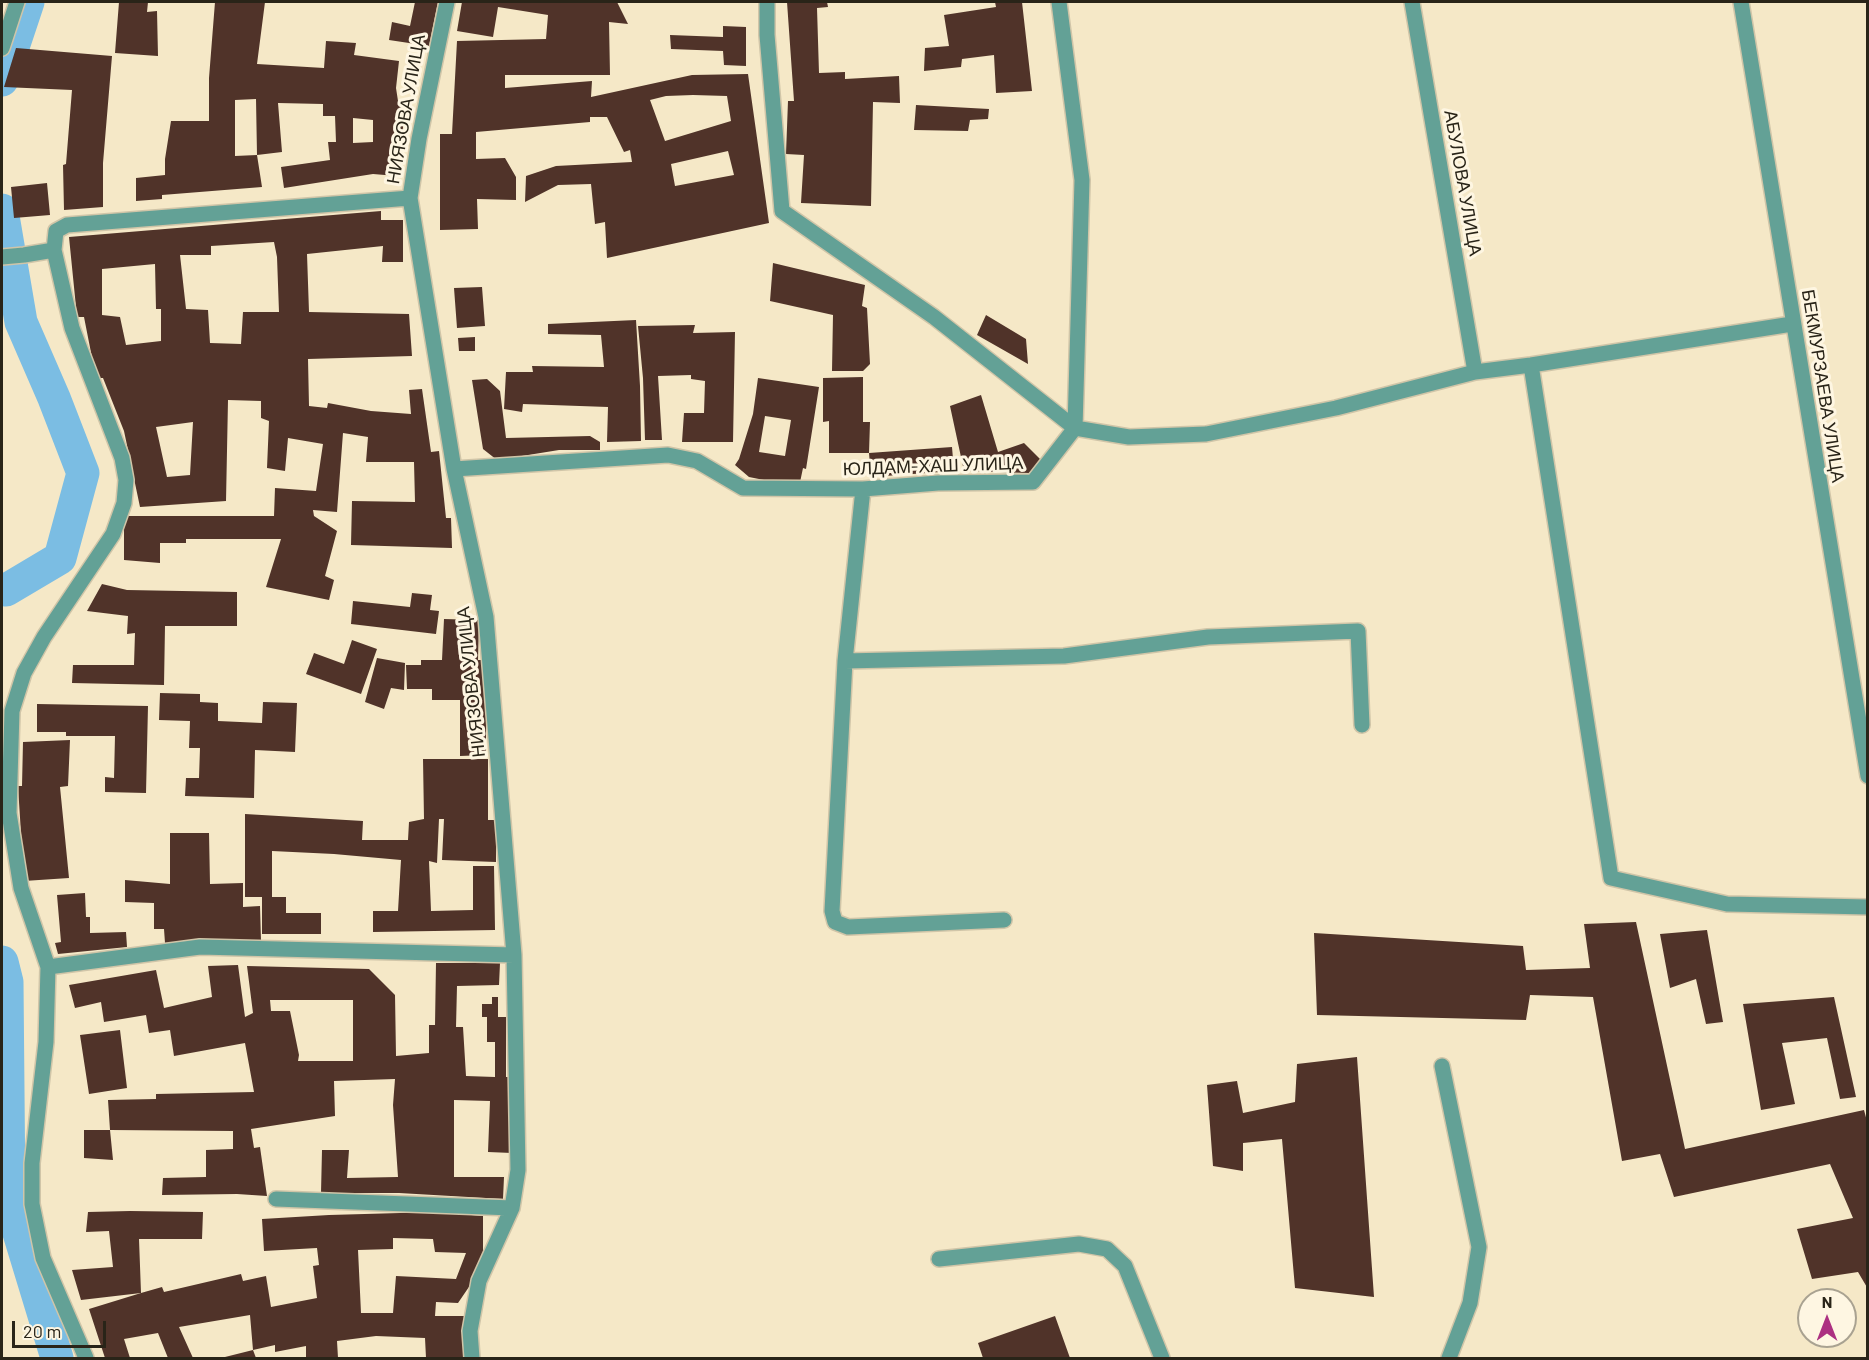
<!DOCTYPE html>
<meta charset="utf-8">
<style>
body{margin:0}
#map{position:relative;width:1869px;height:1360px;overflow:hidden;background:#f5e8c7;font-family:Barlow,sans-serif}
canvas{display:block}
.frame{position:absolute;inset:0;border:3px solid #292418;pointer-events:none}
.north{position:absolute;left:1797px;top:1288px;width:60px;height:60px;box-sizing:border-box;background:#fef6e2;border:2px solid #a9a291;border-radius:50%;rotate:0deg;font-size:16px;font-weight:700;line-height:24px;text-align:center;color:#292418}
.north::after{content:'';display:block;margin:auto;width:21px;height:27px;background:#ac3081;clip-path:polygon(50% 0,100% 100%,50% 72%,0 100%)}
.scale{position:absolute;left:12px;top:1321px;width:94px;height:27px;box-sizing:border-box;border:3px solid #292418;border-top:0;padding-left:8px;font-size:18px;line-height:21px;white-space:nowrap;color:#292418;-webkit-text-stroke:4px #fef6e2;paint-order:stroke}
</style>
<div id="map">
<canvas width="1869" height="1360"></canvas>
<div class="frame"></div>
<div class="north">N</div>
<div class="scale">20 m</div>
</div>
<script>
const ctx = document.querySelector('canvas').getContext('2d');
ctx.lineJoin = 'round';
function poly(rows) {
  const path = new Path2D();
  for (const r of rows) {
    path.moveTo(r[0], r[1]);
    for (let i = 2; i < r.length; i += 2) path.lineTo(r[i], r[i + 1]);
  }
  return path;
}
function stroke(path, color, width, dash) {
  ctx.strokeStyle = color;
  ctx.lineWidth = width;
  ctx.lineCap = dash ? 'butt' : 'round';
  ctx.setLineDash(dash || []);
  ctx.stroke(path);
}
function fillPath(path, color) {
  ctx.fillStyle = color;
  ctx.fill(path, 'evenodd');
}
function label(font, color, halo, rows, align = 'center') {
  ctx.font = font + ' Barlow,sans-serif';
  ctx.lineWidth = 6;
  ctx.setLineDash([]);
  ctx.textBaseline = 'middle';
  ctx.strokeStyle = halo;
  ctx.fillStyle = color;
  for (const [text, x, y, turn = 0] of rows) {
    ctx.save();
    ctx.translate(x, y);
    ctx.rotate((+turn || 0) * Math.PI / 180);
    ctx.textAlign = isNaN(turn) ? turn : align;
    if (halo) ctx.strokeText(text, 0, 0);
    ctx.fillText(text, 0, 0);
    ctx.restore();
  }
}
const canal = poly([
 [2,80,28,2],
 [2,210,21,322,54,398,83,473,60,558,6,590,2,589],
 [2,962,7,982,9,1200,57,1358]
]);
const building = poly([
 [119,2,148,2,147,12,157,11,158,56,115,53],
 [215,2,265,2,257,64,324,68,326,41,356,43,354,55,399,61,396,88,398,101,406,103,397,176,373,174,284,188,281,167,330,160,328,142,336,142,335,116,323,116,323,104,278,103,282,152,257,155,256,99,235,100,235,156,257,155,262,187,162,195,162,199,136,201,136,178,165,175,165,159,171,121,209,121,209,78],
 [353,118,373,120,373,142,353,143],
 [415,2,438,2,429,46,389,40,392,22,410,26],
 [462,2,617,2,628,24,609,22,610,75,505,75,505,88,592,81,591,97,692,75,748,74,769,223,607,258,605,222,595,224,591,184,558,185,525,202,526,176,556,166,632,162,630,150,624,152,607,117,590,117,590,122,476,132,476,159,505,158,516,177,516,200,477,199,478,229,440,230,440,134,452,134,457,41,546,39,548,15,498,7,493,37,457,31],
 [693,95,727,96,731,121,665,141,650,100,666,96],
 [728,151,734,175,675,186,671,164],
 [787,2,827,2,828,7,817,8,819,73,845,72,845,79,899,76,900,103,873,102,871,206,801,203,804,155,786,154,788,101,794,101],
 [995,2,1022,2,1032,91,996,93,994,55,962,59,961,67,924,71,925,48,949,46,944,15,996,7],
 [723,26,746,27,746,66,724,65,723,51,671,49,670,35,723,37],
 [16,48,112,56,103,163,103,207,64,210,63,165,66,164,72,90,4,87],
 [916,105,989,109,988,119,970,120,968,131,914,130],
 [47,183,50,215,14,218,11,187],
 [381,211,381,220,403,220,403,262,382,262,383,246,307,254,309,312,409,314,412,356,308,359,309,406,327,408,328,403,371,411,411,414,409,390,422,389,431,452,439,451,446,518,451,518,452,548,351,545,352,501,415,502,414,462,366,462,368,437,343,433,337,512,313,510,314,516,337,531,325,576,334,580,329,600,266,587,281,539,186,539,186,543,160,543,160,563,124,560,124,516,274,516,275,488,316,491,323,444,288,438,285,471,267,468,269,421,261,418,261,401,228,400,226,501,140,507,124,431,103,378,96,378,84,317,77,317,69,237],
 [274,242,277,257,279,312,243,312,241,344,210,343,208,310,186,309,180,255,211,255,211,246],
 [155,264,156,309,161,309,161,341,126,345,120,317,102,315,102,269],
 [193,422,190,475,167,477,156,427],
 [773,263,865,285,862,306,867,308,870,364,863,371,832,371,833,315,770,301],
 [482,287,485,326,457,328,454,288],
 [986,315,1026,339,1028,364,977,335],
 [636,320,640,386,641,441,607,442,608,407,523,404,522,412,504,409,506,372,533,372,532,366,604,367,601,335,548,334,548,324],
 [695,325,693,333,735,332,733,442,682,442,684,413,704,413,705,381,691,379,691,375,658,376,662,440,645,440,643,378,638,326],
 [475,337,475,351,459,351,458,338],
 [863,377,863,422,870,422,869,453,952,447,954,471,871,477,869,453,829,453,829,421,823,422,823,378],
 [758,378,819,387,806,469,803,468,799,487,749,477,735,465,739,459,753,414],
 [765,416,791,420,785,456,759,452],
 [487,379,500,391,506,438,590,436,600,442,600,450,559,450,497,460,483,449,472,380],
 [981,395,998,452,1024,443,1041,460,1029,473,964,471,950,406],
 [102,584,127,590,237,592,237,626,165,626,164,685,72,683,73,665,134,665,135,633,127,634,128,616,87,611],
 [412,593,432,595,430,610,439,611,436,634,351,624,353,601,410,607],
 [444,619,479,620,478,660,486,660,486,755,460,756,460,700,432,700,432,689,407,689,406,665,421,665,421,660,442,660],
 [352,640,377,649,361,694,306,674,314,653,344,664],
 [377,658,405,663,404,690,391,688,384,709,365,702],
 [160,693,200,694,200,702,218,703,218,721,262,723,263,702,297,703,295,752,255,750,254,798,185,796,186,778,199,778,200,748,189,748,190,721,159,720],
 [37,704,148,706,146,793,105,792,105,777,114,778,115,736,66,736,66,732,37,732],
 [70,740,68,786,60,787,69,878,24,881,18,786,22,786,23,742],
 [423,759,488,759,488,820,496,820,496,862,442,860,444,819,439,819,437,863,429,861,431,911,473,910,473,866,494,866,495,930,373,932,373,911,398,911,401,860,334,854,272,851,272,897,286,897,286,913,321,913,321,934,262,934,262,897,245,897,245,814,363,821,362,840,408,840,409,822,424,819],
 [170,833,209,833,210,884,243,883,243,907,260,906,261,941,165,943,164,929,154,929,154,903,125,902,125,880,170,884],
 [85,893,86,917,90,917,90,933,126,932,127,947,58,954,55,943,61,942,57,895],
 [1636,922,1685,1149,1864,1110,1868,1125,1868,1289,1858,1272,1812,1279,1797,1229,1853,1218,1830,1164,1674,1197,1660,1154,1622,1161,1593,997,1530,995,1526,1020,1317,1015,1314,933,1523,946,1526,970,1590,968,1584,924],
 [1707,930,1723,1022,1706,1024,1696,979,1670,988,1660,934],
 [436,963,500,963,499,985,457,986,456,1027,463,1027,466,1076,495,1077,495,1042,487,1042,487,1017,482,1017,482,1004,492,1004,492,997,498,997,498,1017,506,1017,506,1077,514,1077,512,1153,488,1152,490,1101,454,1100,454,1177,504,1177,503,1199,399,1193,321,1193,322,1150,349,1150,347,1178,398,1177,393,1105,395,1079,334,1081,335,1116,251,1129,254,1148,260,1147,267,1196,237,1194,162,1195,163,1178,206,1177,206,1150,233,1149,233,1131,110,1130,108,1100,156,1099,156,1094,254,1092,245,1043,174,1056,170,1030,149,1033,146,1015,104,1022,101,1002,75,1008,69,985,156,970,164,1008,212,997,208,966,238,965,245,1017,253,1013,247,966,369,969,395,995,396,1056,429,1053,429,1025,435,1025],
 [270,1000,353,1000,353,1061,298,1061,299,1055,290,1011,271,1011],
 [1834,997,1856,1097,1840,1099,1827,1038,1782,1043,1795,1104,1761,1110,1743,1004],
 [120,1030,127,1088,89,1094,80,1035],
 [1357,1057,1374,1297,1295,1288,1282,1139,1243,1143,1243,1171,1213,1166,1207,1085,1237,1081,1243,1113,1295,1102,1297,1064],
 [84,1130,110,1130,113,1160,84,1158],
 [130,1211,203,1212,202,1239,139,1239,141,1293,162,1287,164,1292,241,1274,243,1281,266,1276,271,1307,317,1298,313,1266,319,1265,317,1248,264,1251,262,1219,329,1215,436,1212,483,1216,483,1254,473,1281,458,1303,436,1302,435,1316,464,1316,463,1358,426,1358,425,1338,376,1336,337,1341,338,1358,306,1358,306,1346,275,1352,275,1345,253,1350,250,1315,179,1327,193,1358,168,1358,158,1333,124,1339,130,1358,105,1358,89,1309,141,1293,81,1300,72,1270,113,1267,109,1231,86,1232,88,1212],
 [393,1238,433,1239,435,1252,466,1253,456,1279,396,1276,393,1313,361,1313,358,1250,393,1249],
 [1055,1316,1070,1358,983,1358,978,1343],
 [253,1350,256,1358,221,1358]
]);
const lane = poly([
 [1442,1066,1479,1247,1470,1303,1449,1358]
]);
const street = poly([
 [447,2,419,139,410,198,454,469,486,617,514,955,518,1170,512,1208,479,1281,470,1331,472,1358],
 [767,2,767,35,782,211,934,317,1075,428,1129,437,1206,434,1336,408,1475,372,1531,365,1792,324],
 [1412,2,1475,372],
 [1741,2,1868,776],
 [2,48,17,2],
 [2,257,24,255,54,250],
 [1531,365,1611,878,1727,904,1868,907],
 [454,469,668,455,697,461,743,488,863,489,938,483,1033,482,1075,428,1082,180,1059,2],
 [863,489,845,661,832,911,835,922,848,927,1004,920],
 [845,661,1064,656,1208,637,1358,631,1362,725],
 [48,967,200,947,514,955],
 [276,1199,512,1208],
 [939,1259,1079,1244,1107,1249,1125,1266,1162,1358],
 [86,1358,43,1258,32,1204,32,1163,46,1042,48,967,21,888,9,813,12,711,24,673,44,637,113,534,124,503,126,480,122,458,72,328,54,250,56,231,67,225,410,198]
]);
const streetNames = [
 ["НИЯЗОВА УЛИЦА",406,109,-80],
 ["АБУЛОВА УЛИЦА",1463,183,80],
 ["БЕКМУРЗАЕВА УЛИЦА",1823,386,81],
 ["ЮЛДАМ-ХАШ УЛИЦА",933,466,-2],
 ["НИЯЗОВА УЛИЦА",471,682,-96]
];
stroke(canal, '#7bbde3', 33);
fillPath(building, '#503329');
stroke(lane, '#d0c5a8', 18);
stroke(street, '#d0c5a8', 18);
stroke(lane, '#63a196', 15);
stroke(street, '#63a196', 15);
label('18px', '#292418', '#fef6e2', streetNames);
</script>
